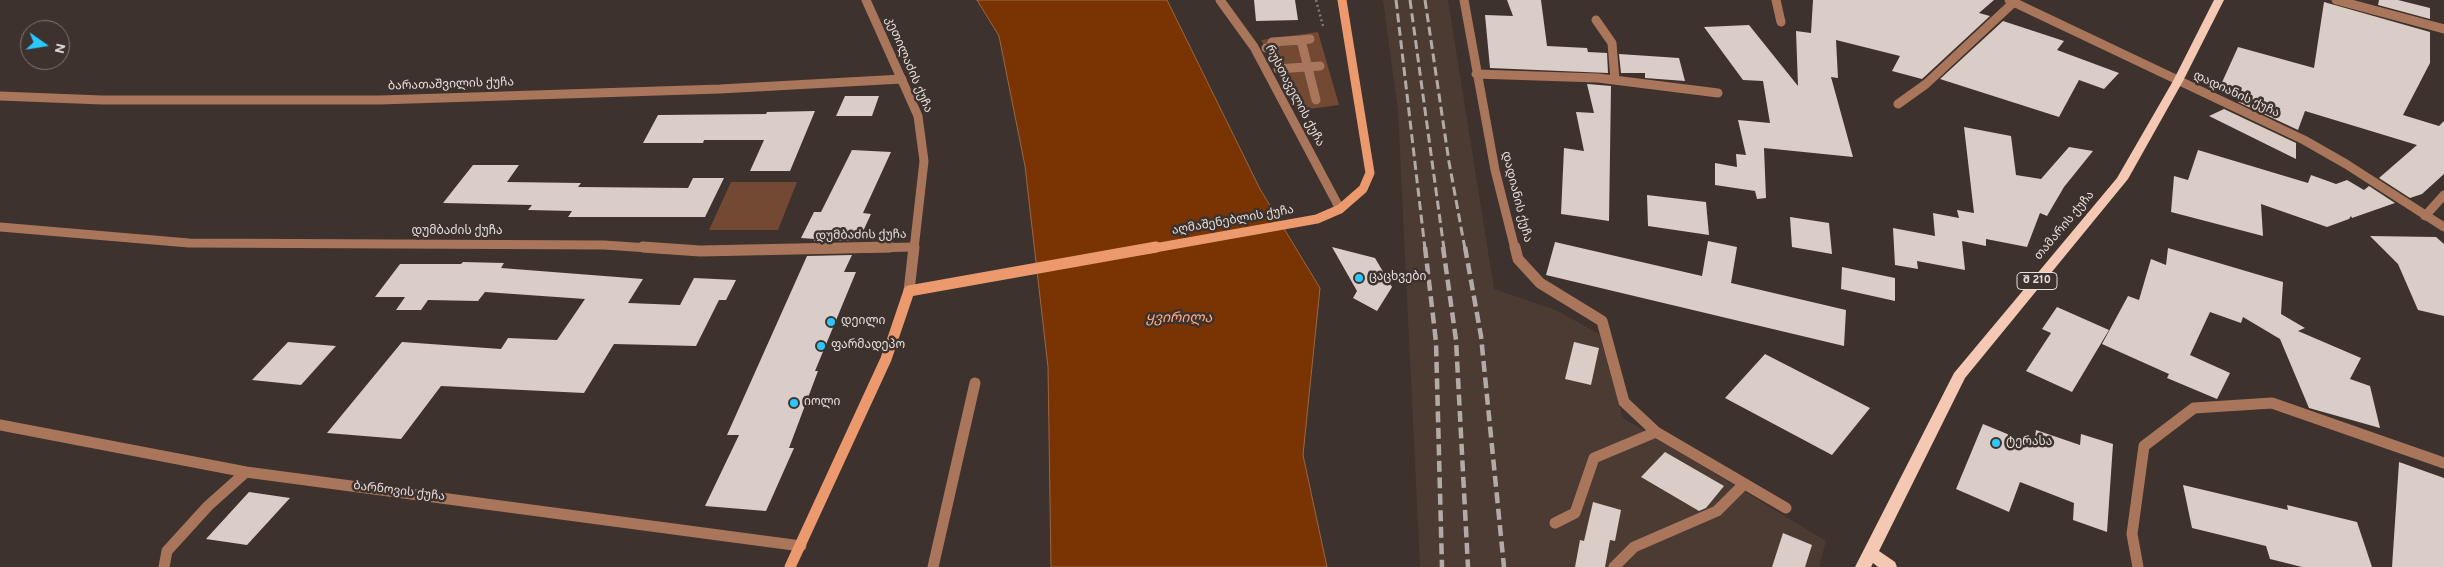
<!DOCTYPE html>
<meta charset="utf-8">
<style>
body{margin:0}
#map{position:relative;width:2444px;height:567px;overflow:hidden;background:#3d322d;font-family:Overpass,sans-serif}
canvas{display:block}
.north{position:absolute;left:20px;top:20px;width:50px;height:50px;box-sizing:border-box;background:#3d322d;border:1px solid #807773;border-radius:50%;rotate:103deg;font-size:14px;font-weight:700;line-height:20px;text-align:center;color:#e5dfdb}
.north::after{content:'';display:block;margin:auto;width:18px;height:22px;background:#29c8ff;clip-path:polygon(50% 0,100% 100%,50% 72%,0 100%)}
</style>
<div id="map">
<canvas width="2444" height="567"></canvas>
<div class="north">N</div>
</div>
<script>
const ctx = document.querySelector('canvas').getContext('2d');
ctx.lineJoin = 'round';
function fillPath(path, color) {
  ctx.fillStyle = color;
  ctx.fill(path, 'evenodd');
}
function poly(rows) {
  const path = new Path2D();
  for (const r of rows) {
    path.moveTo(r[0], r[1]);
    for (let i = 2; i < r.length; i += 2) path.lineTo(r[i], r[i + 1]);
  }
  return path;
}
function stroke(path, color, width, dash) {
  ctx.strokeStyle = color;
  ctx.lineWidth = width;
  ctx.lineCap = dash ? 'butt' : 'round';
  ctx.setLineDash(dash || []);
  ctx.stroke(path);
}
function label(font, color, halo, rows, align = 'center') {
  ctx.font = font + ' Overpass,"Noto Sans Georgian",sans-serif';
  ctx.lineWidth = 5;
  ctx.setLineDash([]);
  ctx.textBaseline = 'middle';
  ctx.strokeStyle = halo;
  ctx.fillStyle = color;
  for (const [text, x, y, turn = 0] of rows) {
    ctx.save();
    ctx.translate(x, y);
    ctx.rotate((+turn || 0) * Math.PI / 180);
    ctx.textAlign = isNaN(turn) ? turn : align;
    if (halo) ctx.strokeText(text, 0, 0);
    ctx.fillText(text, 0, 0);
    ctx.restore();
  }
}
const built = poly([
 [1383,0,1448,0,1494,289,1556,310,1599,334,1623,418,1826,541,1819,567,1420,567,1398,111]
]);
const green = poly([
 [1318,32,1339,105,1302,110,1261,40],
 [731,182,797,182,778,230,709,230]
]);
const water = poly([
 [977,0,1167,0,1260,189,1320,288,1303,455,1327,567,1051,567,1048,367,1025,166,999,36,977,0]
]);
const building = poly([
 [1254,0,1295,0,1298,20,1256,21],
 [1507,0,1541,0,1547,46,1587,48,1588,52,1607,53,1608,73,1490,68,1485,15,1513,16],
 [1813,0,1994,0,1979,13,1990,16,1922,79,1892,71,1900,56,1836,40,1838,78,1831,77,1853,157,1764,148,1766,198,1757,199,1755,191,1715,185,1715,163,1737,167,1736,154,1746,155,1738,120,1770,123,1763,81,1743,80,1704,27,1749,25,1798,86,1796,31,1811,33],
 [2379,0,2398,0,2430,8,2430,19,2378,5],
 [2324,2,2430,32,2430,63,2403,115,2439,126,2444,121,2444,174,2422,194,2410,198,2379,178,2417,145,2305,111,2298,130,2238,102,2247,98,2219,89,2238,47,2314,68],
 [2003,21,2064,41,2057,50,2119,73,2104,89,2079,80,2059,117,1940,79],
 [1619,54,1679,58,1685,81,1645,78,1645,73,1621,73],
 [1587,84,1611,86,1609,221,1561,214,1564,148,1584,151,1576,112,1594,113],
 [845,96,879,96,872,116,836,116],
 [2224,109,2296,143,2296,159,2209,116],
 [815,111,790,171,750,171,764,140,704,140,703,143,643,143,658,115,766,114,767,112],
 [1964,127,2011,136,2016,175,2041,179,2069,147,2093,151,2064,187,2047,216,2040,213,2027,247,1986,239,1986,246,1962,241,1965,270,1917,261,1918,269,1895,265,1893,228,1935,236,1933,213,1959,218,1957,210,1974,213],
 [852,150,891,152,863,213,871,214,859,240,814,241,815,239,801,238,814,212,821,212],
 [2198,150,2308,183,2311,175,2336,184,2347,180,2364,190,2369,186,2395,203,2352,218,2351,216,2349,219,2327,227,2261,204,2263,236,2171,212,2174,176,2188,180],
 [473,165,519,165,507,182,581,183,578,187,688,188,693,178,724,178,705,217,568,217,572,211,528,210,532,205,443,203],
 [1647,195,1706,202,1709,235,1648,226],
 [1790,217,1829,223,1832,254,1792,247],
 [2370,236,2436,237,2444,244,2444,316,2418,310,2398,264],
 [1708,241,1737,247,1731,283,1846,310,1844,346,1546,275,1555,242,1702,276],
 [1332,247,1375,258,1392,287,1377,311,1353,298,1357,291],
 [2168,248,2283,282,2281,314,2305,328,2298,331,2361,358,2350,379,2370,386,2380,428,2309,408,2280,339,2243,317,2241,323,2210,312,2190,355,2230,373,2217,399,2167,378,2169,374,2102,344,2128,296,2139,300,2151,259,2166,265],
 [852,255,844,272,856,272,815,371,818,371,789,448,794,448,766,511,705,506,739,435,727,435,807,256],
 [463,262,504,263,501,268,643,279,628,303,680,305,694,278,736,280,726,300,719,300,696,346,614,344,584,393,441,386,401,439,327,433,402,342,501,349,508,338,557,340,585,299,485,292,478,301,428,300,421,310,396,310,405,297,375,297,400,264,461,264],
 [1842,267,1895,278,1895,301,1841,289],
 [2057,307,2109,330,2072,392,2026,371,2051,333,2042,329],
 [288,342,336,346,301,385,252,380],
 [1574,342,1599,348,1591,385,1565,379],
 [1765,354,1870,408,1832,455,1725,398],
 [1983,424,2034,445,2036,430,2080,445,2081,434,2113,444,2107,532,2073,520,2074,503,2020,482,2009,512,1956,489],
 [1665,452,1724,486,1706,508,1699,511,1641,477],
 [2399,462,2444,478,2444,567,2392,567],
 [2183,485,2288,510,2287,505,2357,522,2372,567,2302,567,2270,559,2266,546,2192,528],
 [249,492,290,498,247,545,206,539],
 [1593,502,1621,510,1615,541,1610,540,1605,567,1575,567,1580,540,1584,541],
 [1783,533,1812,545,1805,567,1772,567]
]);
const path = poly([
 [1316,0,1323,26]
]);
const serviceFar1 = poly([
 [1898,104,1926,84,2014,2],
 [2425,216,2444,195]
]);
const service = poly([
 [1555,523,1575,513,1594,458,1656,432],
 [933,567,975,383],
 [1614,567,1634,547,1717,511,1743,485],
 [2138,567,2132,534,2144,446,2194,408,2272,403,2444,463]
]);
const pedestrian = poly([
 [1310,39,1301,40,1316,100],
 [1266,48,1275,47,1272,42,1301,40],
 [1278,69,1320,66]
]);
const minorFar1 = poly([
 [1464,0,1495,170,1515,249],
 [1776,0,1781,22],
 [2009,0,2304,140,2346,164,2444,227],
 [2336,0,2444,29],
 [1596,20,1612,43,1615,80],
 [1476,74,1598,78,1718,93],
 [0,96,102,100,380,100,720,89,902,79],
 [0,227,189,243,604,245,663,249],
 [823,249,914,247]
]);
const minor = poly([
 [643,247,700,251,890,247],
 [1515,247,1518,259,1540,283,1602,321,1624,402,1656,432,1786,508],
 [0,425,246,472,801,546],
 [164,567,167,551,208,506,246,472]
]);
const tertiaryFar1 = poly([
 [866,0,918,116,924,161,914,249],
 [1220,0,1254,47,1340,209]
]);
const tertiary = poly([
 [909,291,914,247]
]);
const secondaryFar1 = poly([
 [1149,249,1317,219,1340,209,1363,189,1370,173,1342,0]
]);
const secondary = poly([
 [790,567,886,359,909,291,1156,247]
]);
const primary = poly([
 [2214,0,2224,0,2183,81,2128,179,1965,378,1879,551,1895,562,1897,567,1878,567,1873,563,1871,567,1855,567,1954,373,2117,178,2173,81,2214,0]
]);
const railFar1 = poly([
 [1396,0,1425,249],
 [1410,0,1444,249],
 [1425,0,1449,162,1465,249]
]);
const rail = poly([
 [1425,247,1436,342,1442,567],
 [1443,247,1456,340,1468,567],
 [1465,247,1481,336,1504,567]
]);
const markers = [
 [1359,278,5,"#29c8ff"],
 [831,322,5,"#29c8ff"],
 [821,346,5,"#29c8ff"],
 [794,403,5,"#29c8ff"],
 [1996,443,5,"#29c8ff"]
];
const shields = [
 [2037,281,40]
];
const shieldNames = [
 ["შ 210",2037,281]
];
const streetNames = [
 ["კეთილაძის ქუჩა",908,65,67],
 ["ბარათაშვილის ქუჩა",451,85,-2],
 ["დადიანის ქუჩა",2236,95,25],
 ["რუსთაველის ქუჩა",1294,96,62],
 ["დადიანის ქუჩა",1516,197,76],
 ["აღმაშენებლის ქუჩა",1233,221,-10],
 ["თამარის ქუჩა",2065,226,-50],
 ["დუმბაძის ქუჩა",457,232],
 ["დუმბაძის ქუჩა",861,236,-1],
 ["ბარნოვის ქუჩა",399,492,7]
];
const poiNames = [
 ["ცაცხვები",1369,278],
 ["დეილი",841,322],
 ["ფარმადეპო",831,346],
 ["იოლი",804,403],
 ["ტერასა",2006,443]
];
const waterNames = [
 ["ყვირილა",1179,319]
];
fillPath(built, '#4c3b33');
fillPath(green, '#734933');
fillPath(water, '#7a3404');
stroke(water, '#9a6744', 1);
fillPath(building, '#daccc6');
stroke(path, '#837a76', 2.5, [2, 3]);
stroke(serviceFar1, '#aa765b', 9);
stroke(service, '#aa765b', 11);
stroke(pedestrian, '#aa765b', 9);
stroke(minorFar1, '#aa765b', 9);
stroke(minor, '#aa765b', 11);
stroke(tertiaryFar1, '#aa765b', 9);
stroke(tertiary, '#aa765b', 11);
stroke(secondaryFar1, '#ec996e', 9);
stroke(secondary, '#ec996e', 11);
fillPath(primary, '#f4c8b2');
stroke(railFar1, '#b3aba7', 3, [9, 4.5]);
stroke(rail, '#b3aba7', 4.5, [11, 5.5]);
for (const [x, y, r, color] of markers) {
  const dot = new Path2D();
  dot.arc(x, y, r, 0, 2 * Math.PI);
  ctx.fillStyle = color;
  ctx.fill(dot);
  stroke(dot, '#3d322d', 2);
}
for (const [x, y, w] of shields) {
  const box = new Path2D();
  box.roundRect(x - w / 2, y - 8.5, w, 17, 4);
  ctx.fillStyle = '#3d322d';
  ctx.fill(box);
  stroke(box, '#e5dfdb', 1);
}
label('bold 11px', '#e5dfdb', null, shieldNames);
label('12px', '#e5dfdb', '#3d322d', streetNames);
label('12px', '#e5dfdb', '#3d322d', poiNames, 'left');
label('italic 14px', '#ffac82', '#3d322d', waterNames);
</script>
